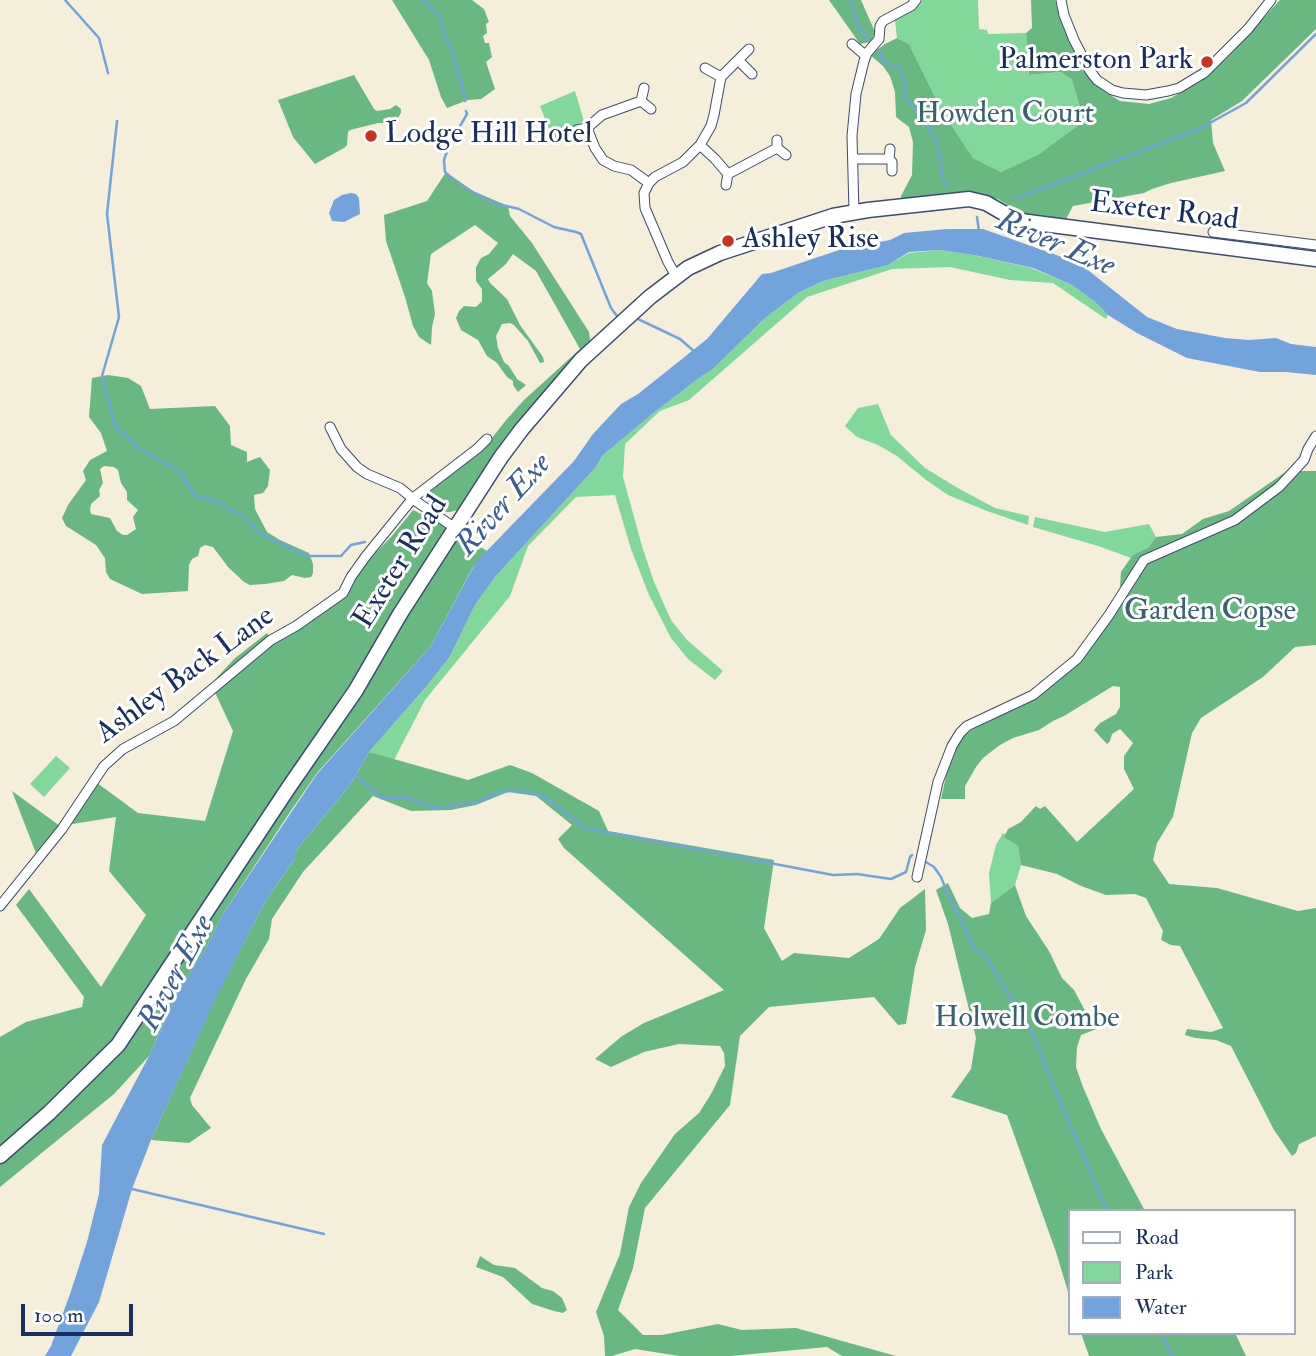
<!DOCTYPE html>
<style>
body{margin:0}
#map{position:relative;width:1316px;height:1356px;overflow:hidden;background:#f4eeda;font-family:"IM FELL Double Pica",serif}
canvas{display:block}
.legend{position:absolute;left:1068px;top:1209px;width:228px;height:126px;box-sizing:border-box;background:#fff;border:2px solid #a4acbf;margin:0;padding:9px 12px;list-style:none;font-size:21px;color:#1b2f5e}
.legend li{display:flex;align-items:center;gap:14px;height:35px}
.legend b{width:35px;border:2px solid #a4acbf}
.scale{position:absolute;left:21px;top:1304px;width:112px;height:32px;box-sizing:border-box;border:4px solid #1b2f5e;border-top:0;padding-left:9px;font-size:21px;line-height:24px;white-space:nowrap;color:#1b2f5e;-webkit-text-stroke:5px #fff;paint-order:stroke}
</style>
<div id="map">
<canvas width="1316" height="1356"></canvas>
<ul class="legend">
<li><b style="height:9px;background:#fff"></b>Road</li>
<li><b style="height:19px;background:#82d79a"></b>Park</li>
<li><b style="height:19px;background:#73a3dd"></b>Water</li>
</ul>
<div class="scale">100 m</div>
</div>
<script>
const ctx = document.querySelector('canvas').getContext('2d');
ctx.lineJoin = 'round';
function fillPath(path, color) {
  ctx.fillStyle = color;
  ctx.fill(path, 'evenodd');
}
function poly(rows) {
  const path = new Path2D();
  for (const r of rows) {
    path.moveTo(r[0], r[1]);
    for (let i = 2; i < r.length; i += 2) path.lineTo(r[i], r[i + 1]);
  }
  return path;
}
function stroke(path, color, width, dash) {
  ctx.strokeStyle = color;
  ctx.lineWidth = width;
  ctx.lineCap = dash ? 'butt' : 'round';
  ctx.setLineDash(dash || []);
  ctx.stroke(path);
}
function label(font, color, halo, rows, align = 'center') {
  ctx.font = font + ' "IM FELL Double Pica",serif';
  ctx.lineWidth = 6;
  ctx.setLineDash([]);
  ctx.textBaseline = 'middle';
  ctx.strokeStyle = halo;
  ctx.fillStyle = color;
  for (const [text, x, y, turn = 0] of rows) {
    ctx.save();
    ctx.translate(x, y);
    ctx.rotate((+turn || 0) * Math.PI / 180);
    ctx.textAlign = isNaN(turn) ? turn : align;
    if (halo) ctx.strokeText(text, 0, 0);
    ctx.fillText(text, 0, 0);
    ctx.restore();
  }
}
const green = poly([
 [922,0,978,0,979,29,987,30,988,34,1026,33,1029,75,1061,72,1072,80,1084,121,1039,154,1001,172,973,158,942,111,909,44,897,38,895,20,914,10,920,4],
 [575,91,584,121,553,139,540,106],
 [940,250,974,255,1031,268,1072,285,1094,301,1108,315,1106,319,1053,283,1010,280,950,267,892,269,807,297,689,400,660,411,625,444,623,477,642,546,654,582,671,620,687,640,723,671,715,680,688,659,671,638,649,595,631,549,615,495,576,497,528,546,510,596,425,700,394,760,369,752,425,688,449,658,475,605,495,577,596,467,602,456,651,415,699,378,713,369,764,319,798,293,823,281,888,265,909,253],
 [878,404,891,435,925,468,956,487,995,508,1029,516,1028,525,987,511,948,495,926,480,897,456,878,445,857,437,845,426,858,408],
 [1035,517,1105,532,1149,524,1156,537,1150,546,1131,558,1098,546,1033,527],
 [56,756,70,768,44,797,30,784],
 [1003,833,1006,835,1005,837,1018,846,1021,865,1015,885,991,903,989,873,996,845]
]);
const forest = poly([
 [392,0,472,0,484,9,489,22,486,24,487,33,483,36,485,43,489,43,492,57,486,62,495,89,481,99,468,100,447,108,441,97,429,60],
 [829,0,861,0,875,32,871,42,860,44],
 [1031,0,1055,0,1068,39,1088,73,1107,93,1120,101,1149,104,1171,98,1201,81,1229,56,1280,0,1316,0,1316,29,1242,101,1211,120,1213,143,1225,171,1171,183,1152,189,1144,193,1073,206,1065,221,1029,218,998,199,974,195,900,202,901,196,912,175,913,142,909,127,896,117,895,92,890,76,883,66,870,55,885,44,897,38,909,44,942,111,973,158,1001,172,1039,154,1084,121,1072,80,1061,72,1029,75,1026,33,1032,28],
 [354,75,374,109,377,111,390,109,396,105,401,109,401,113,396,121,391,123,378,123,350,130,348,132,347,145,344,148,315,164,293,137,278,100],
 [446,172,473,191,508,206,510,216,532,243,589,332,590,340,589,344,536,401,522,419,466,500,458,510,450,512,443,512,434,508,426,498,427,494,489,443,491,439,507,419,524,400,580,349,536,271,513,254,506,264,488,279,490,283,507,299,520,325,543,357,544,362,540,363,528,341,514,325,510,323,502,324,496,336,498,348,504,362,509,366,517,379,526,385,518,392,513,385,513,381,507,377,497,363,487,356,478,340,461,330,456,318,459,311,464,306,476,307,482,301,482,289,476,281,476,267,481,258,489,254,498,243,475,225,431,254,427,283,432,291,435,314,432,327,431,345,419,337,413,326,405,297,386,241,384,215,427,201],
 [108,375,128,378,141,386,150,409,215,406,230,426,231,445,247,452,247,462,260,457,270,470,268,486,263,493,254,495,255,509,267,532,280,540,309,553,313,564,313,573,311,577,305,578,292,575,284,581,265,584,250,585,244,582,228,567,213,547,205,545,200,548,198,556,192,559,189,565,188,591,142,594,110,579,106,572,105,558,96,545,66,526,62,518,68,505,86,480,83,471,90,460,107,451,101,433,89,417,92,378],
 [104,466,114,467,118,470,121,483,127,492,127,500,138,510,133,517,136,529,127,535,123,535,117,531,110,518,91,514,90,510,91,504,100,496,99,490,103,483,100,469],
 [1287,471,1316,471,1316,645,1295,647,1263,677,1201,718,1192,733,1173,817,1157,843,1153,860,1169,884,1217,888,1298,911,1316,908,1316,1136,1299,1144,1296,1153,1292,1156,1274,1130,1231,1046,1216,1040,1195,1038,1185,1035,1187,1029,1211,1032,1223,1028,1180,946,1171,945,1161,940,1163,931,1146,898,1135,894,1106,895,1081,886,1057,874,1021,865,1018,846,1004,837,1008,829,1021,822,1034,808,1036,806,1040,809,1045,806,1077,842,1134,789,1124,769,1124,756,1133,743,1120,729,1112,734,1110,741,1107,744,1094,730,1100,723,1116,714,1120,707,1120,687,1113,686,1064,716,1053,721,1039,730,1013,738,1000,745,983,758,976,767,965,786,965,799,941,799,948,767,956,746,964,734,1036,697,1088,650,1128,593,1120,586,1121,572,1132,556,1149,547,1156,537,1182,534,1203,519,1229,511],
 [413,510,455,531,487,551,473,567,431,646,317,773,288,815,223,914,205,950,180,988,149,1056,114,1094,0,1187,0,1037,26,1022,82,1007,84,997,16,905,29,889,101,987,146,915,109,871,116,817,60,826,37,856,12,791,60,826,93,780,138,813,205,821,233,731,211,684,234,659,267,633,271,640,343,593,351,577,392,536],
 [369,752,468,780,510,765,532,773,599,811,608,831,774,860,764,928,782,961,794,953,849,958,879,939,900,908,925,889,926,930,915,967,906,1024,898,1025,874,997,769,1007,740,1036,730,1105,645,1208,633,1268,618,1310,643,1335,662,1335,718,1324,742,1330,796,1328,896,1356,842,1356,827,1347,731,1356,679,1356,635,1349,612,1356,605,1356,604,1336,596,1312,620,1254,629,1207,641,1183,675,1134,699,1113,711,1094,725,1066,724,1053,720,1046,679,1044,644,1052,611,1067,595,1059,622,1036,644,1023,724,990,564,848,558,839,572,825,536,796,508,792,476,805,451,810,411,811,373,796,303,872,272,919,269,939,246,979,190,1098,192,1105,211,1128,189,1143,151,1140,216,997,266,900,295,859,295,852,350,785],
 [948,883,960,908,972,918,989,914,991,903,1015,885,1026,916,1049,951,1062,978,1074,990,1090,1020,1096,1021,1099,1028,1081,1035,1077,1047,1076,1067,1083,1087,1101,1129,1145,1211,1069,1211,1069,1295,1056,1252,1007,1115,951,1097,971,1069,976,1038,948,924,936,890],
 [480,1256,494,1265,515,1268,542,1288,553,1291,562,1298,567,1310,563,1313,554,1311,532,1304,503,1277,476,1267],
 [1081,1333,1235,1333,1246,1356,1089,1356]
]);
const water = poly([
 [351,193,356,194,359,198,360,214,344,222,332,221,329,213,334,200,342,195],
 [947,229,983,229,1079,263,1147,317,1177,329,1225,338,1249,340,1276,338,1291,344,1316,347,1316,375,1286,372,1260,372,1187,358,1137,333,1108,315,1094,301,1072,285,1033,268,974,255,940,250,909,252,888,265,823,281,798,293,764,319,713,369,699,378,651,415,602,456,596,467,495,577,475,605,449,658,425,688,369,752,350,785,295,852,295,859,266,900,216,998,151,1140,132,1189,99,1302,71,1356,45,1356,51,1346,70,1294,87,1242,99,1194,102,1145,149,1056,180,988,205,950,223,914,317,774,431,646,476,562,574,461,593,434,621,404,638,394,707,339,762,274,771,273,839,250,890,240,904,233]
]);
const stream = poly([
 [65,0,99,38,108,73],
 [423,0,440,16,443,33,454,55,455,66,461,81,465,101],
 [851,0,857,24,869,41],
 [878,50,881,53,882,60,890,66,899,67,905,82,904,96,924,120,938,143,942,176,946,186],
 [117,121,107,214,119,317,102,376,115,426,139,448,180,472,195,496,213,500,245,517,260,534,307,556,341,556,351,545,365,542],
 [454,181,445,172,444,160,449,145,467,114,466,111],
 [459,184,490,202,519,209,554,227,576,232,581,234,611,308,617,316],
 [1015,199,1199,129,1246,103,1316,34],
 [977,217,979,231],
 [638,319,680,339,695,352],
 [355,774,381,798,407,797,434,808,478,802,497,793,515,790,537,794,546,798,585,828,833,875,857,874,891,879,906,872,910,857,912,855],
 [926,862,934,867,941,877,947,892,963,923,974,949,985,955,1033,1034,1061,1104,1107,1211],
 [132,1189,324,1234],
 [1161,1333,1172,1356]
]);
const street = poly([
 [1061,0,1064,15,1074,40,1090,71,1097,80,1112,90,1123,93,1146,95,1168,91,1179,88,1204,73,1248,29,1271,0],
 [852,44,866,56],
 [738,60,752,74],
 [705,68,721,77],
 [641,101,651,109],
 [587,128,602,115,641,101,644,88],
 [577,130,587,128,595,148,603,160,614,166,631,170,649,183],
 [777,140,777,148,786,155],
 [700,145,715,159,728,174,777,148],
 [890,149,889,159,892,162,892,171],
 [854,159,889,159],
 [726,185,728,174],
 [854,212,852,136,856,94,864,61,867,53,879,39,880,26,883,21,911,6,916,0],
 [1213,232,1316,245],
 [676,276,668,262,645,208,644,193,649,183,655,177,683,162,700,145,711,126,714,115,721,77,749,49],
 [330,427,341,449,357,467,367,474,400,488,417,502,455,528],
 [917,877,938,782,952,746,960,733,967,726,1033,695,1077,659,1109,615,1144,560,1235,520,1279,487,1304,460,1308,449,1316,436],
 [0,906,62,829,104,766,123,749,174,721,271,640,296,626,343,593,351,577,366,556,413,498,478,448,487,439]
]);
const primary = poly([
 [0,1156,49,1113,118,1045,289,787,356,690,400,614,501,457,522,429,581,360,650,297,688,268,720,253,833,216,868,210,969,199,986,203,1014,219,1028,222,1316,259]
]);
const markers = [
 [1207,62,7,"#c8321e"],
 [371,136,7,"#c8321e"],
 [728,241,7,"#c8321e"]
];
const poiNames = [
 ["Palmerston Park",1193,62,"right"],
 ["Lodge Hill Hotel",385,136],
 ["Ashley Rise",742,241]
];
const parkNames = [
 ["Howden Court",1005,116],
 ["Garden Copse",1210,613],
 ["Holwell Combe",1027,1020]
];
const streetNames = [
 ["Exeter Road",1164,213,7],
 ["Exeter Road",402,563,-58],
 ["Ashley Back Lane",186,676,-36]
];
const waterNames = [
 ["River Exe",1055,245,23],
 ["River Exe",505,506,-48],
 ["River Exe",178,974,-62]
];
fillPath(green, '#82d79a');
fillPath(forest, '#69b882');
fillPath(water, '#73a3dd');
stroke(stream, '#73a3dd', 2.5);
stroke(street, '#3c4c71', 11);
stroke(primary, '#3c4c71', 17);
stroke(street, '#fff', 9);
stroke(primary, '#fff', 14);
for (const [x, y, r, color] of markers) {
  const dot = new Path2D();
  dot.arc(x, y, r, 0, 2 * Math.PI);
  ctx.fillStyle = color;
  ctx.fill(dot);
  stroke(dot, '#fff', 2.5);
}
label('30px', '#1b2f5e', '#fff', poiNames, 'left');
label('30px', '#3a6170', '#fff', parkNames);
label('30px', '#1b2f5e', '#fff', streetNames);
label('italic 32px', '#3e5d91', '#fff', waterNames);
</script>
